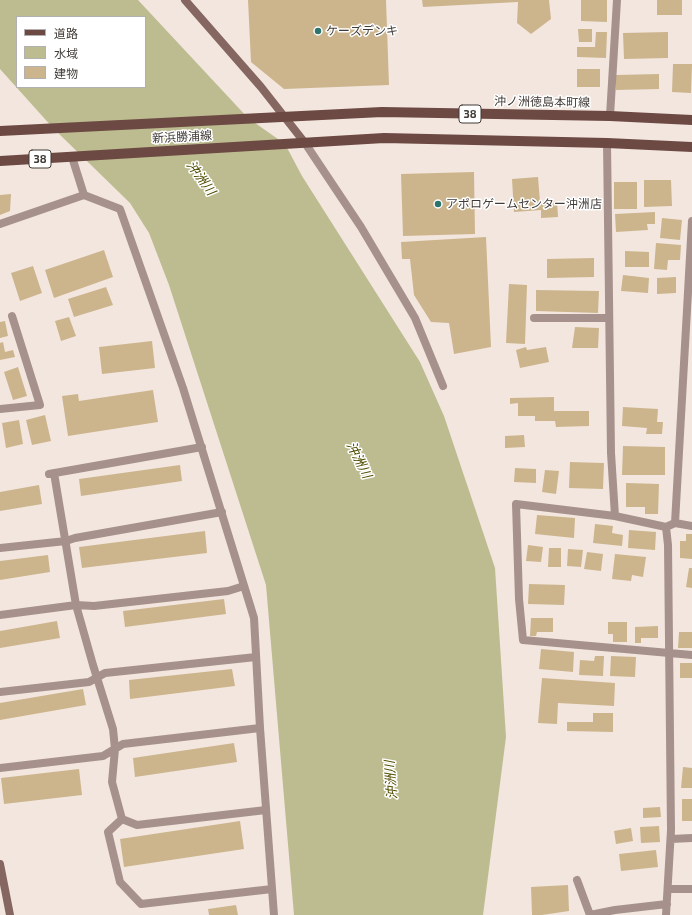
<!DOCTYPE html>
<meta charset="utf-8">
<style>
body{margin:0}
#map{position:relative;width:692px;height:915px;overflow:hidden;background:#f3e6de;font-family:"Exo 2","Noto Sans JP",sans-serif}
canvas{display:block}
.legend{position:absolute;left:16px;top:16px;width:130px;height:72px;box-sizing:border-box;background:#fff;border:1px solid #b3b1af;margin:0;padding:5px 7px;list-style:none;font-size:12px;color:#403b37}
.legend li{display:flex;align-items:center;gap:8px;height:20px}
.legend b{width:20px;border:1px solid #b3b1af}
</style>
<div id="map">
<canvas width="692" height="915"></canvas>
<ul class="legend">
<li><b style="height:5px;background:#6c4943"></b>道路</li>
<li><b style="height:11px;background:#bdbc90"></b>水域</li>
<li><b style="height:11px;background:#ccb58d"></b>建物</li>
</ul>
</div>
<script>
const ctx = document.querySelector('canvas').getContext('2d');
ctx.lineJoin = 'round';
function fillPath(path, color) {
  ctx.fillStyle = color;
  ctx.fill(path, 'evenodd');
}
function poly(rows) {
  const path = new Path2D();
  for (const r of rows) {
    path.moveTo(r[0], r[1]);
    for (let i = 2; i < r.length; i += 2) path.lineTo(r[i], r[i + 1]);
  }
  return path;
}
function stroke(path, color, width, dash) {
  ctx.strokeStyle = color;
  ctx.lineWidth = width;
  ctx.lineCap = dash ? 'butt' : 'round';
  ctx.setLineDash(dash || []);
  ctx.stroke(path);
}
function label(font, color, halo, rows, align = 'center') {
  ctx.font = font + ' "Exo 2","Noto Sans JP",sans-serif';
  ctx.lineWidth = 3;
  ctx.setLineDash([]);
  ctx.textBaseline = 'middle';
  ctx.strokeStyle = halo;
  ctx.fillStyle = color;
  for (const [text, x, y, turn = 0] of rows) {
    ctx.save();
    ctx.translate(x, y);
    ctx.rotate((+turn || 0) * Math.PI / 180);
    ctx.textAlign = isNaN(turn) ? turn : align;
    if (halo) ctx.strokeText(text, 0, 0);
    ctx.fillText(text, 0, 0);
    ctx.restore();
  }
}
const water = poly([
 [0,0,138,0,248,118,285,144,302,176,420,362,444,416,495,568,506,737,483,915,294,915,266,585,169,285,149,233,130,203,53,128,0,69],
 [17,17,145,17,145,87,17,87]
]);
const building = poly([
 [248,0,386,0,389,85,284,89,251,62],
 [422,0,549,0,551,19,531,34,517,23,518,2,423,7],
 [581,0,607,0,607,22,581,21],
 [657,0,682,0,682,15,657,15],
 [578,29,592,29,592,42,579,42],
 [596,32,607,32,606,58,577,57,577,47,595,47],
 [668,32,668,58,624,59,623,33],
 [673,64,692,64,691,93,672,92],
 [577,69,600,69,600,87,577,87],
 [659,74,659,89,616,90,616,75],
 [474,172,475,234,403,236,401,174],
 [538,177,540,202,557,201,558,217,541,218,541,210,514,212,512,179],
 [644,180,671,180,672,206,644,207],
 [614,182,637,182,637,209,614,209],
 [11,194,10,211,0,215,0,195],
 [655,212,655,224,647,224,648,230,616,232,615,214],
 [662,218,682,220,680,240,660,238],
 [486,237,491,347,454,354,449,323,431,322,414,295,410,259,402,259,401,242],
 [656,243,681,245,680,260,668,260,667,270,654,269],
 [104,250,113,277,54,298,45,270],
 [625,251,649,252,649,267,625,267],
 [594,258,594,277,547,278,547,259],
 [33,266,42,293,20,301,11,273],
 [623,275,649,278,648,293,621,291],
 [676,277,676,293,657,294,657,278],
 [509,284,527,285,525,344,506,343],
 [106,287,113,305,74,317,68,299],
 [536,290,599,291,598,313,536,311],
 [69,317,76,336,61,341,55,321],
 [5,321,8,336,0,338,0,322],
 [575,327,599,328,598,348,572,348],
 [152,341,155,368,102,374,99,347],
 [3,342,5,352,13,350,15,357,0,360,0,343],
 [526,347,527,350,546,347,549,362,520,368,516,350],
 [18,367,27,396,13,400,4,372],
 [153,390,158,422,68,436,62,396,78,394,79,401],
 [554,397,554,411,589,411,589,426,556,427,555,421,535,421,535,416,518,416,518,403,510,404,510,398],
 [623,407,658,409,657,422,663,422,662,434,646,434,647,428,622,426],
 [45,415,51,441,32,445,26,420],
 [19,420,23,444,6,448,2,423],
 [524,435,525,447,505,448,505,436],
 [623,446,665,447,665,475,622,475],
 [570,462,604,463,603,489,569,488],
 [180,465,182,481,81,496,79,479],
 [515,468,536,469,536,483,514,482],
 [545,470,559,471,556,494,542,492],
 [626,483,659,484,658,514,645,514,645,507,626,507],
 [39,485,42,504,0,511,0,492],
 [537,515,575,518,574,538,535,534],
 [595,524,613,526,612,533,623,535,622,546,593,543],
 [629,530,656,532,655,550,628,548],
 [205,531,207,553,82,568,79,547],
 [686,534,692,534,692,559,680,558,680,541,686,541],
 [528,545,543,547,541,562,526,561],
 [549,548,561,548,561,567,548,567],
 [568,549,583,550,581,567,567,566],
 [587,552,603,554,601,571,584,569],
 [615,554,646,557,643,577,632,575,631,581,612,579],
 [48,555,50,572,0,580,0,561],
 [689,568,692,568,692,588,686,587],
 [529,584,565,585,564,605,528,604],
 [224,599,226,614,125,627,123,611],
 [531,618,553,618,553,632,537,632,536,636,530,636],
 [57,621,60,638,0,648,0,631],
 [608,622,627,622,627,642,613,642,613,634,608,634],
 [658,626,658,638,641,638,641,643,635,643,635,627],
 [679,632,692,632,692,648,678,648],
 [541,649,574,652,573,672,539,669],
 [595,656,604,656,603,676,579,675,580,660,594,661],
 [611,656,636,657,635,677,610,676],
 [680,663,692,663,692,678,680,678],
 [232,669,235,686,130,699,129,680],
 [542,678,615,683,614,706,558,703,557,724,538,723],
 [83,689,86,705,0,720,0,703],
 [593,713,613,713,613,732,567,731,567,722,593,722],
 [234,743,237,762,135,777,133,758],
 [683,767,692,768,692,788,681,788],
 [79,769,82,795,4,804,1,778],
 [682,799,692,799,692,821,682,821],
 [660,807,661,817,643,818,643,808],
 [240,821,244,849,124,867,120,839],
 [659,826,660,842,641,843,640,827],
 [631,828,633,841,616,844,614,831],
 [656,850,658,867,621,871,619,854],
 [568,885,569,911,542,915,532,915,531,887],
 [236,905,238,915,209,915,208,909]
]);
const street = poly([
 [610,116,617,0],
 [305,143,361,227,415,318,443,386],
 [607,143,611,453,615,516],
 [84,195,120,209,183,388,254,618,260,728,274,915],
 [0,224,84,195,72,157],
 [534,318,609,318],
 [0,409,40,405,12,316],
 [54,473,76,605,93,665,113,729,115,749,112,782,122,819,137,825,266,810],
 [49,474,202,447],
 [675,523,692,526],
 [666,527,615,516,516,504,519,599,523,640,692,655],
 [0,548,66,541,75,538,222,512],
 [0,615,76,605,94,606,228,591,244,586],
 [0,692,89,682,105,673,256,657],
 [0,768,103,756,123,744,260,728],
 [122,819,108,832,120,882,141,904,272,889],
 [671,839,692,838],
 [577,880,590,915],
 [668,889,692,889],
 [590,915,615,910,667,904],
 [666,915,671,830,668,545,666,527,675,523,692,221]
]);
const secondary = poly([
 [185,0,261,87,305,143],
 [0,864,10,915]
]);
const primary = poly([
 [0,131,382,112,610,116,692,120],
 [0,161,384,138,607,143,692,147]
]);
const markers = [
 [318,31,4,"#2d746d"],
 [438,204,4,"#2d746d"]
];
const shields = [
 [470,114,22],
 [40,159,22]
];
const shieldNames = [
 ["38",470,114],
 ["38",40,159]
];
const poiNames = [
 ["ケーズデンキ",326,31],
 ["アポロゲームセンター沖洲店",446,204]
];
const streetNames = [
 ["沖ノ洲徳島本町線",542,102,1],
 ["新浜勝浦線",182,137,-3]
];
const waterNames = [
 ["沖洲川",201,178,54],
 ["沖洲川",359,460,63],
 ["沖洲川",391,780,-94]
];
fillPath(water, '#bdbc90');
fillPath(building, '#ccb58d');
stroke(street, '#a6918d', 8);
stroke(secondary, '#856661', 8);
stroke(primary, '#6c4943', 10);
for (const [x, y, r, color] of markers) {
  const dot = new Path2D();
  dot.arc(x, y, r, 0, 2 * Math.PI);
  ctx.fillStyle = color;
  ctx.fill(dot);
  stroke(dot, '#fff', 1.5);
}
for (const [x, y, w] of shields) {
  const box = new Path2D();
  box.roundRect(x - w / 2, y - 9, w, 18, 3);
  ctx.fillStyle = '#fff';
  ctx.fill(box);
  stroke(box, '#403b37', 1);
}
label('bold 11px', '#403b37', null, shieldNames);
label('12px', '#403b37', '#fff', poiNames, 'left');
label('12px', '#403b37', '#fff', streetNames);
label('italic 13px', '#504d00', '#fff', waterNames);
</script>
